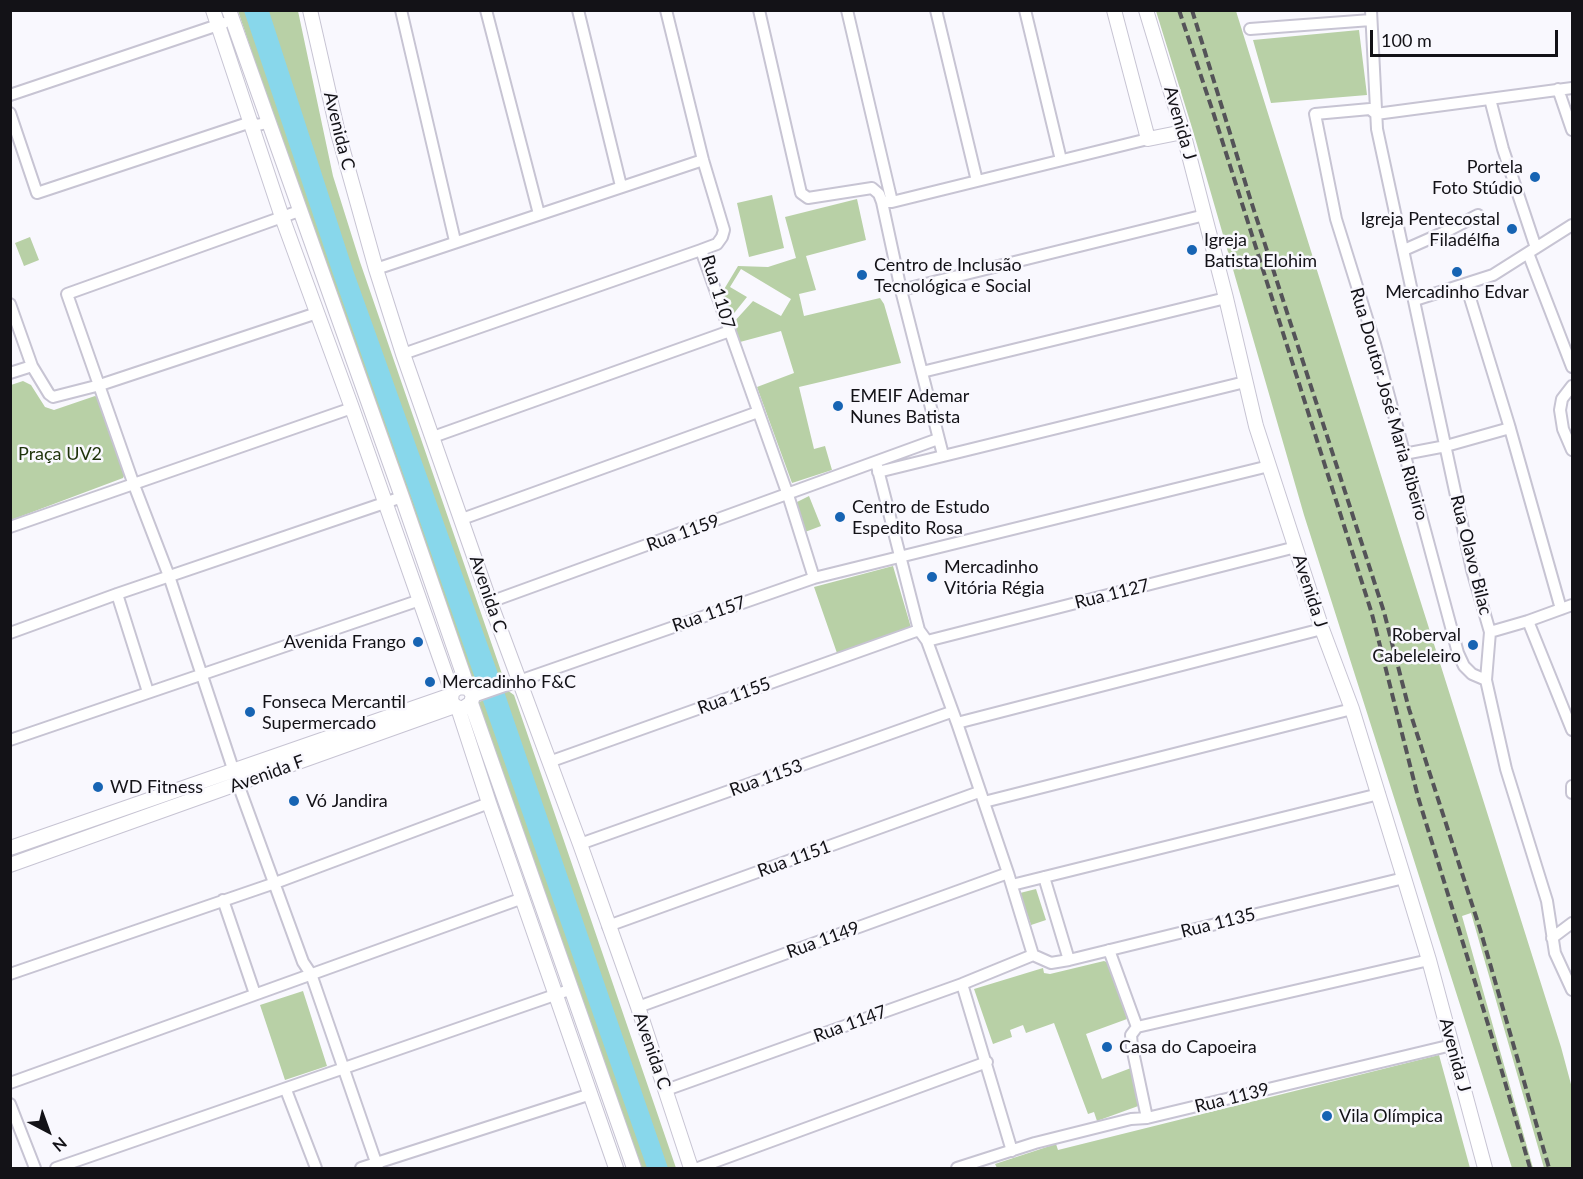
<!DOCTYPE html>
<meta charset="utf-8">
<style>
body{margin:0}
#map{position:relative;width:1583px;height:1179px;overflow:hidden;background:#f9f8fe;font-family:Lato,sans-serif}
canvas{display:block}
.frame{position:absolute;inset:0;border:12px solid #131217;pointer-events:none}
.north{position:absolute;left:18px;top:1101px;width:60px;height:60px;-webkit-text-stroke:4px #f9f8fe;paint-order:stroke;rotate:139deg;font-size:16px;font-weight:700;line-height:24px;text-align:center;color:#131217}
.north::after{content:'';display:block;margin:auto;width:21px;height:27px;background:#131217;clip-path:polygon(50% 0,100% 100%,50% 72%,0 100%)}
.scale{position:absolute;left:1370px;top:30px;width:188px;height:27px;box-sizing:border-box;border:3px solid #131217;border-top:0;padding-left:8px;font-size:18px;line-height:21px;white-space:nowrap;color:#131217;-webkit-text-stroke:4px #f9f8fe;paint-order:stroke}
</style>
<div id="map">
<canvas width="1583" height="1179"></canvas>
<div class="frame"></div>
<div class="north">N</div>
<div class="scale">100 m</div>
</div>
<script>
const ctx = document.querySelector('canvas').getContext('2d');
ctx.lineJoin = 'round';
function fillPath(path, color) {
  ctx.fillStyle = color;
  ctx.fill(path, 'evenodd');
}
function poly(rows) {
  const path = new Path2D();
  for (const r of rows) {
    path.moveTo(r[0], r[1]);
    for (let i = 2; i < r.length; i += 2) path.lineTo(r[i], r[i + 1]);
  }
  return path;
}
function stroke(path, color, width, dash) {
  ctx.strokeStyle = color;
  ctx.lineWidth = width;
  ctx.lineCap = dash ? 'butt' : 'round';
  ctx.setLineDash(dash || []);
  ctx.stroke(path);
}
function label(font, color, halo, rows, align = 'center') {
  ctx.font = font + ' Lato,sans-serif';
  ctx.lineWidth = 5;
  ctx.setLineDash([]);
  ctx.textBaseline = 'middle';
  ctx.strokeStyle = halo;
  ctx.fillStyle = color;
  for (const [text, x, y, turn = 0] of rows) {
    ctx.save();
    ctx.translate(x, y);
    ctx.rotate((+turn || 0) * Math.PI / 180);
    ctx.textAlign = isNaN(turn) ? turn : align;
    if (halo) ctx.strokeText(text, 0, 0);
    ctx.fillText(text, 0, 0);
    ctx.restore();
  }
}
const green = poly([
 [238,11,298,11,333,176,360,262,502,674,474,683,464,685],
 [1156,11,1236,11,1410,568,1561,1047,1572,1088,1572,1168,1544,1168,1471,913,1462,916,1533,1168,1512,1168,1304,515,1193,131],
 [1359,30,1367,95,1271,103,1253,40],
 [772,195,784,248,749,257,737,203],
 [857,199,866,240,806,256,816,290,799,294,804,316,880,298,884,304,901,363,799,387,814,449,825,446,832,470,792,483,757,387,794,373,781,331,740,342,733,323,753,301,781,316,791,299,741,269,730,287,747,297,731,317,723,291,738,266,768,267,796,258,785,217],
 [30,237,39,260,24,266,15,243],
 [23,381,31,385,45,407,54,410,95,396,99,398,125,474,123,478,11,520,11,385],
 [809,496,821,526,805,532,795,503],
 [893,566,912,631,838,656,814,587],
 [507,690,514,695,676,1168,637,1168,476,705,479,702],
 [1036,889,1046,920,1031,925,1020,893],
 [1104,961,1109,963,1127,1019,1086,1034,1102,1079,1131,1068,1141,1105,1097,1121,1094,1112,1088,1114,1054,1023,1026,1033,1023,1025,1010,1030,1012,1037,993,1044,974,989,1043,968,1044,973,1050,974],
 [303,991,327,1066,285,1080,260,1005],
 [1439,1055,1470,1168,997,1168,995,1164,1056,1144,1058,1150]
]);
const water = poly([
 [244,11,269,11,353,270,496,668,668,1168,647,1168,333,274]
]);
const minor = poly([
 [401,10,455,241],
 [486,10,539,214],
 [578,10,621,186],
 [666,10,703,160,724,230,722,237,717,244,701,250,788,495,814,578],
 [759,10,801,193,808,198,872,188,879,194,882,202,892,202,1148,139],
 [847,10,892,202],
 [936,10,977,181],
 [1025,10,1061,160],
 [1371,10,1377,129,1472,570,1490,632,1486,680,1506,769,1547,901,1555,953,1572,990],
 [1250,29,1371,20],
 [1558,89,1572,130],
 [10,95,224,23],
 [1490,99,1503,149,1536,248],
 [10,113,37,193,251,122,257,125,262,124,267,120],
 [882,202,901,290,943,455],
 [299,211,67,294,134,485,169,576,238,784,303,962,311,974,378,1168],
 [1404,250,1447,231,1478,215],
 [1528,253,1572,367],
 [376,269,703,160],
 [1466,285,1509,425,1561,609],
 [901,290,1205,215],
 [1415,300,1493,275,1572,225],
 [10,304,32,366,49,394,53,397,100,385,317,313],
 [403,354,701,250],
 [922,372,1226,298],
 [10,373,32,366],
 [1572,386,1562,399,1560,410,1563,429,1572,450],
 [433,437,730,331],
 [1404,454,1446,446,1510,428],
 [876,462,919,630,927,641,957,723,1008,873,1033,955],
 [878,472,1245,382],
 [462,519,758,412],
 [10,527,352,408],
 [117,594,148,692],
 [490,602,938,439],
 [1528,621,1572,730],
 [1490,632,1528,621,1572,605],
 [10,633,117,594,402,497],
 [927,641,1296,547],
 [1486,680,1472,674,1464,666,1458,653,1375,344,1336,219,1315,114,1370,109,1376,114,1572,88],
 [473,697,814,578,1269,466],
 [957,723,1322,629],
 [10,740,420,600],
 [549,762,919,630],
 [1572,786,1572,793],
 [984,802,1352,709],
 [580,844,951,712],
 [1044,877,1069,960],
 [1012,885,1379,794],
 [223,900,255,994],
 [608,926,979,792],
 [1552,938,1572,923],
 [1109,950,1137,1027,1131,1035,1132,1047,1147,1118],
 [1033,955,1051,963,1069,960,1404,878],
 [10,974,275,883,489,803],
 [962,984,1012,1151],
 [638,1007,1008,873],
 [1137,1027,1429,960],
 [10,1083,523,898],
 [286,1090,316,1168],
 [666,1090,962,984,1033,955],
 [10,1104,35,1168],
 [56,1168,572,989],
 [361,1168,591,1094],
 [698,1168,987,1062],
 [957,1168,1035,1143,1131,1119,1147,1118,1452,1045]
]);
const tertiary = poly([
 [213,10,282,217,352,408,452,692,451,701,455,706,462,709,471,703,473,695,468,688,459,687,452,692],
 [229,10,402,497,468,688],
 [310,10,338,133,376,269,403,354,490,602,580,844,638,1007,691,1168],
 [1114,10,1148,139,1183,132],
 [1146,10,1183,132,1226,298,1256,426,1322,629,1352,709,1404,878,1429,960,1485,1168],
 [471,703,634,1168],
 [458,708,489,803,616,1168],
 [10,848,451,695],
 [10,865,455,706]
]);
const rail = poly([
 [1179,10,1214,115,1372,614,1418,797,1491,1034,1530,1168],
 [1192,10,1250,198,1384,612,1409,709,1480,929,1549,1168]
]);
const markers = [
 [1535,177,6,"#1764b3"],
 [1512,229,6,"#1764b3"],
 [1192,250,6,"#1764b3"],
 [1457,272,6,"#1764b3"],
 [862,275,6,"#1764b3"],
 [838,406,6,"#1764b3"],
 [840,517,6,"#1764b3"],
 [932,577,6,"#1764b3"],
 [418,642,6,"#1764b3"],
 [1473,645,6,"#1764b3"],
 [430,682,6,"#1764b3"],
 [250,712,6,"#1764b3"],
 [98,787,6,"#1764b3"],
 [294,801,6,"#1764b3"],
 [1107,1047,6,"#1764b3"],
 [1327,1116,6,"#1764b3"]
];
const streetNames = [
 ["Avenida J",1180,123,74],
 ["Avenida C",339,131,76],
 ["Rua 1107",718,292,73],
 ["Rua Doutor José Maria Ribeiro",1389,404,74],
 ["Rua 1159",683,533,-20],
 ["Rua Olavo Bilac",1471,555,76],
 ["Avenida J",1310,591,72],
 ["Avenida C",488,594,71],
 ["Rua 1127",1112,594,-14],
 ["Rua 1157",709,614,-19],
 ["Rua 1155",734,696,-20],
 ["Avenida F",267,774,-20],
 ["Rua 1153",766,778,-20],
 ["Rua 1151",794,859,-20],
 ["Rua 1135",1218,923,-14],
 ["Rua 1149",823,940,-20],
 ["Rua 1147",850,1024,-20],
 ["Avenida C",652,1051,71],
 ["Avenida J",1455,1055,75],
 ["Rua 1139",1232,1098,-14]
];
const poiNames = [
 ["Portela",1523,167,"right"],
 ["Foto Stúdio",1523,188,"right"],
 ["Igreja Pentecostal",1500,219,"right"],
 ["Filadélfia",1500,240,"right"],
 ["Igreja",1204,240],
 ["Batista Elohim",1204,261],
 ["Centro de Inclusão",874,265],
 ["Tecnológica e Social",874,286],
 ["Mercadinho Edvar",1457,292,"center"],
 ["EMEIF Ademar",850,396],
 ["Nunes Batista",850,417],
 ["Centro de Estudo",852,507],
 ["Espedito Rosa",852,528],
 ["Mercadinho",944,567],
 ["Vitória Régia",944,588],
 ["Roberval",1461,635,"right"],
 ["Cabeleleiro",1461,656,"right"],
 ["Avenida Frango",406,642,"right"],
 ["Mercadinho F&C",442,682],
 ["Fonseca Mercantil",262,702],
 ["Supermercado",262,723],
 ["WD Fitness",110,787],
 ["Vó Jandira",306,801],
 ["Casa do Capoeira",1119,1047],
 ["Vila Olímpica",1339,1116]
];
const parkNames = [
 ["Praça UV2",60,454]
];
fillPath(green, '#b8d0a6');
fillPath(water, '#88d7eb');
stroke(minor, '#c7c4d3', 14);
stroke(tertiary, '#c7c4d3', 16);
stroke(minor, '#fff', 10);
stroke(tertiary, '#fff', 14);
stroke(rail, '#545358', 4, [9, 4.5]);
for (const [x, y, r, color] of markers) {
  const dot = new Path2D();
  dot.arc(x, y, r, 0, 2 * Math.PI);
  ctx.fillStyle = color;
  ctx.fill(dot);
  stroke(dot, '#f9f8fe', 2);
}
label('18px', '#131217', '#f9f8fe', streetNames);
label('18px', '#131217', '#f9f8fe', poiNames, 'left');
label('18px', '#1e320a', '#f9f8fe', parkNames);
</script>
